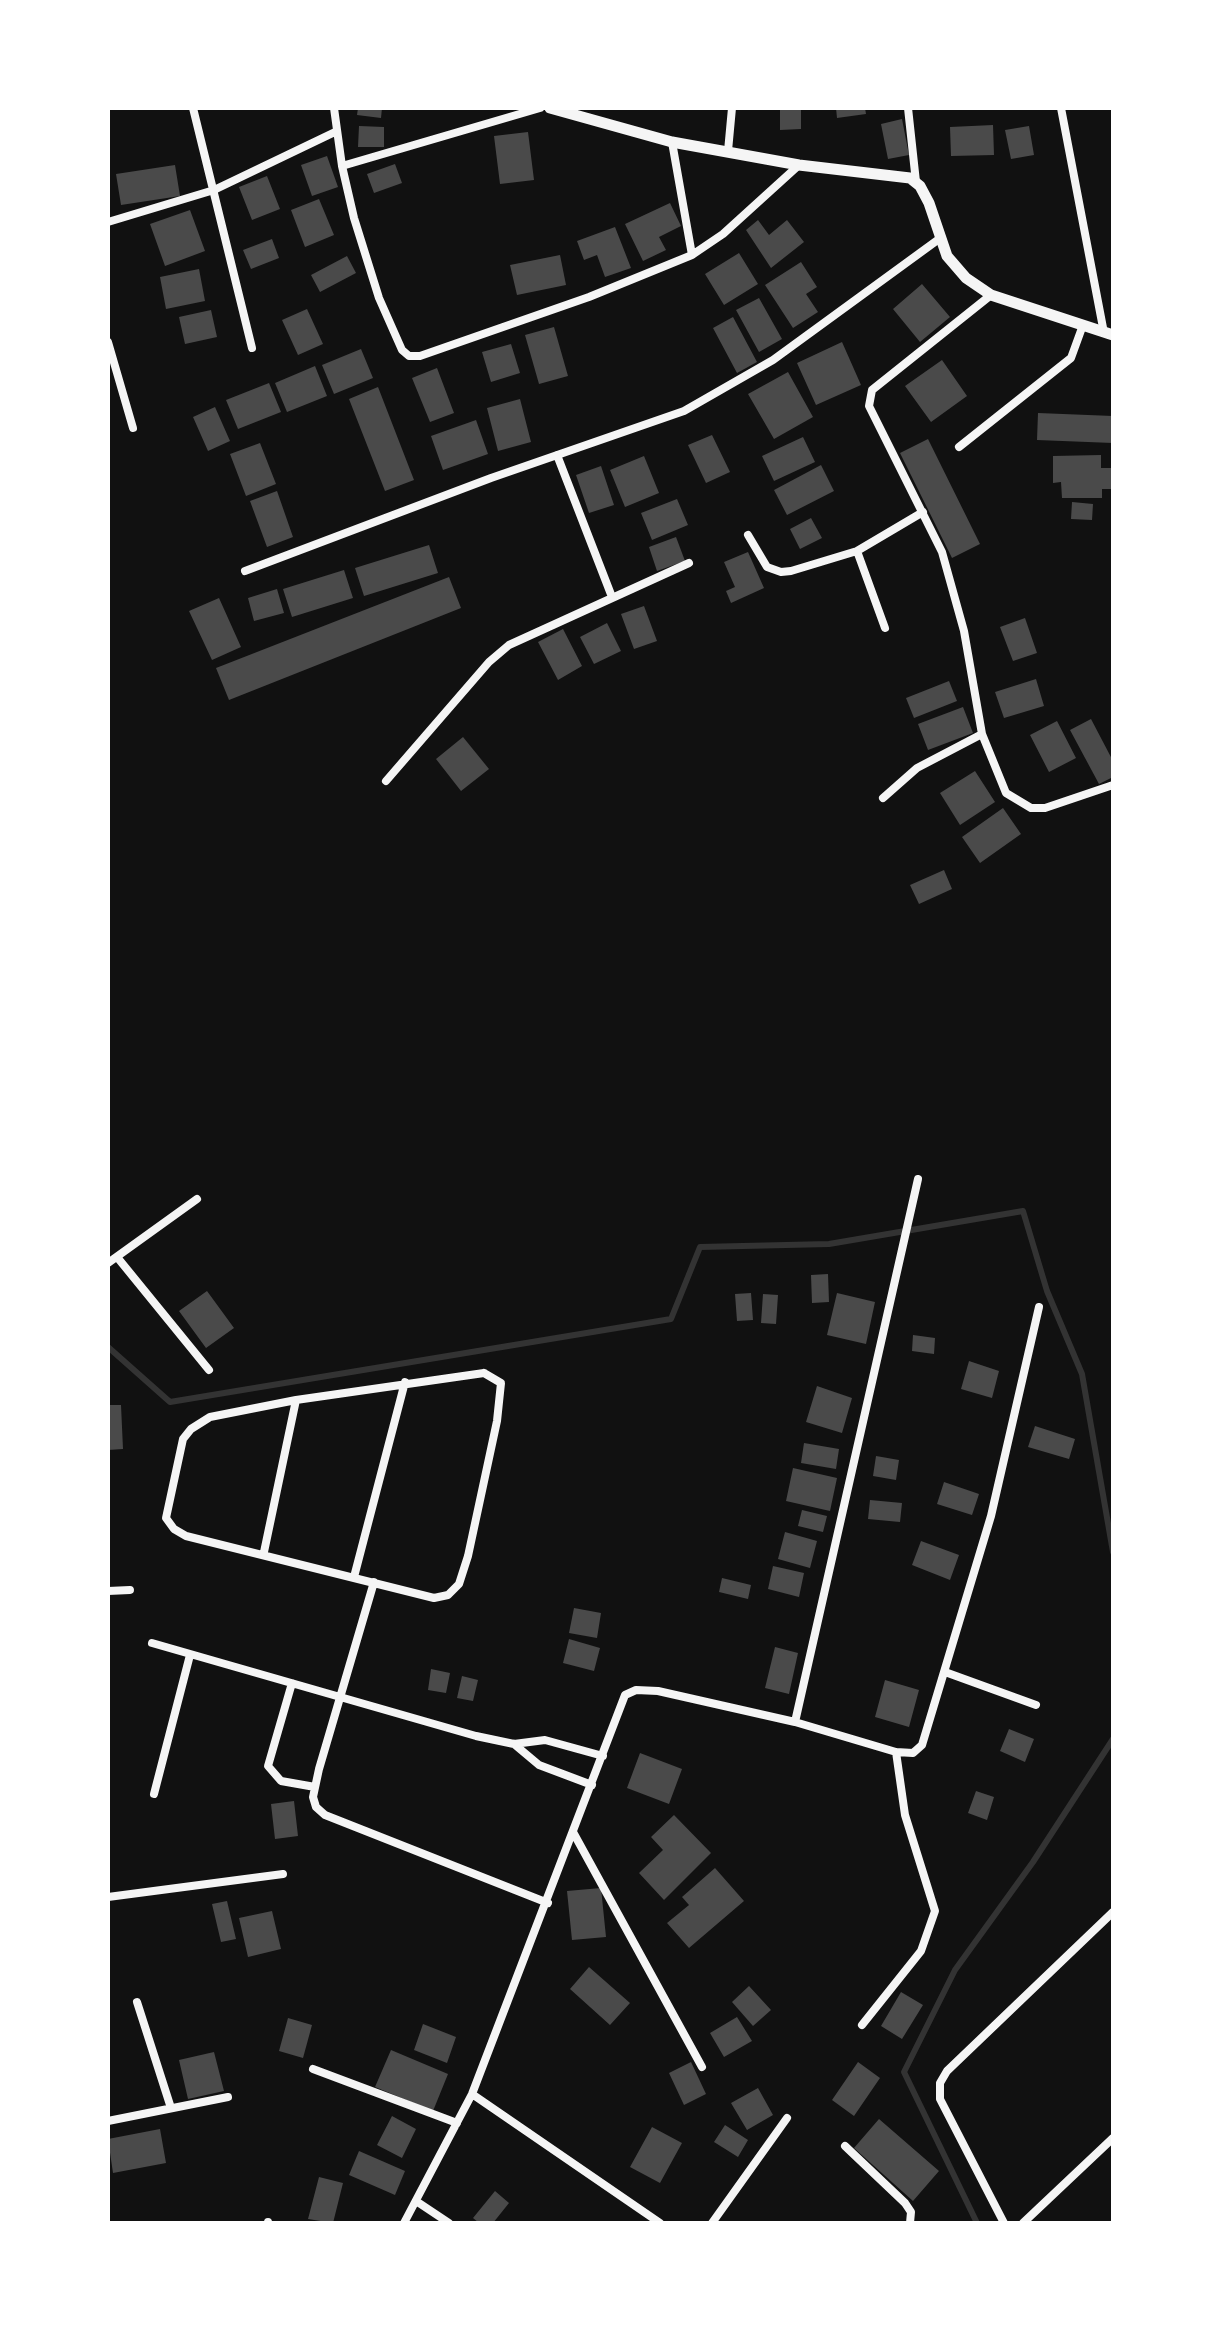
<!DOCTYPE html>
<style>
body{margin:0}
#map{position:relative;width:1221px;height:2331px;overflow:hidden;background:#111;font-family:"Alegreya Sans",sans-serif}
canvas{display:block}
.frame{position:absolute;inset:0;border:110px solid #fff;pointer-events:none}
</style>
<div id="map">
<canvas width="1221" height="2331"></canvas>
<div class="frame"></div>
</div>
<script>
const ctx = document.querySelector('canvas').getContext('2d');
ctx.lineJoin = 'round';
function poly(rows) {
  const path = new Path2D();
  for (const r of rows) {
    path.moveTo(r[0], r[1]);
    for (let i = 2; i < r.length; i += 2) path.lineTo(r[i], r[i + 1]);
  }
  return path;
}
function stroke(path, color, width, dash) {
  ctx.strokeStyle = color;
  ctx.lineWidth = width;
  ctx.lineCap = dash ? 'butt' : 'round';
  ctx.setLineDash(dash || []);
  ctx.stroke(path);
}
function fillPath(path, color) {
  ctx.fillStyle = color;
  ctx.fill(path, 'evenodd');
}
const stream = poly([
 [108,1347,170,1402,671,1319,700,1247,829,1244,1023,1211,1047,1291,1082,1374,1113,1552],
 [977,2223,904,2072,955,1970,1033,1862,1113,1739]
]);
const building = poly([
 [358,108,382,108,381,118,357,115],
 [780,108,801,108,801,129,780,130],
 [836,108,865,108,866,114,837,118],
 [902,119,909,155,888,159,881,124],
 [993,125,994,155,951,156,950,127],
 [359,126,384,127,384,147,358,147],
 [1029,126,1034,155,1011,159,1005,130],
 [528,132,534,180,500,184,494,136],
 [327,156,338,187,312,196,301,165],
 [395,164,402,183,374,193,367,174],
 [175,165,180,196,121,205,116,174],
 [267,176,280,209,252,220,239,187],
 [319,199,334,235,305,247,291,210],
 [670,203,681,226,659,237,666,250,643,261,625,224],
 [190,210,205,251,165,266,150,224],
 [758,220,769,235,787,220,804,242,771,268,746,230],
 [615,227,631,268,605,277,597,255,584,260,577,241],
 [272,239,279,258,251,269,243,250],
 [739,253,758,284,724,305,705,274],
 [560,255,566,285,517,295,510,265],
 [347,256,356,273,320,292,311,275],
 [801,262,817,287,806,294,818,312,793,328,765,285],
 [199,269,205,301,166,309,160,277],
 [922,284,950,317,920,342,893,309],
 [759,298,782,339,759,352,736,310],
 [307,309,323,344,298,355,282,320],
 [211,310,217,337,185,344,179,317],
 [733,317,757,362,737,373,713,328],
 [554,327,568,376,539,384,525,335],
 [842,342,861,385,816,405,797,363],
 [511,344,520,373,491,382,482,352],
 [361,349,373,378,334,394,322,365],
 [942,360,967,396,931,422,905,386],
 [315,366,327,396,287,412,275,383],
 [437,368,454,413,430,422,412,378],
 [788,372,813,417,774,439,748,394],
 [269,383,281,412,238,429,226,400],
 [378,387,414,480,385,491,349,399],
 [520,399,531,442,498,451,487,408],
 [215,407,230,441,208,451,193,417],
 [1038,413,1113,416,1113,443,1037,440],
 [476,420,488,454,443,470,431,436],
 [712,435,730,472,706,483,688,445],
 [803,437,815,462,774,481,762,456],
 [928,439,980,544,952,558,900,453],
 [260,443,276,484,246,496,230,454],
 [1101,455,1101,468,1113,468,1113,489,1102,489,1102,498,1062,498,1061,482,1053,483,1053,456],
 [644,456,659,493,625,507,610,470],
 [821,465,834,491,787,515,774,490],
 [601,466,614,505,589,513,576,475],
 [277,491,293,537,267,547,250,501],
 [677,499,688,525,652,540,641,513],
 [1072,502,1093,504,1092,520,1071,519],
 [811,518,822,538,800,549,790,529],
 [676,537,685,561,657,571,649,547],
 [429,545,438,573,364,596,355,568],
 [748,552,764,588,731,603,726,591,735,587,724,562],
 [344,570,353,598,292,617,283,589],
 [449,577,461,608,229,700,216,668],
 [277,589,284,613,254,621,248,598],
 [219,598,241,647,212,660,189,611],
 [644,606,657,641,634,649,621,614],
 [1025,618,1037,653,1013,661,1000,627],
 [607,623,621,651,594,664,580,637],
 [563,629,582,666,558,680,538,642],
 [1036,679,1044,706,1004,718,995,692],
 [949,681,957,701,914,718,906,698],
 [963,707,973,733,928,750,918,724],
 [1091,719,1113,761,1113,777,1099,784,1070,730],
 [1057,721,1076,758,1049,772,1030,735],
 [463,737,489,769,461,791,436,759],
 [975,771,995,802,960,825,940,793],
 [1003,808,1021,834,980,863,962,837],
 [944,870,952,889,919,904,910,885],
 [828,1274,829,1302,812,1303,811,1275],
 [207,1291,234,1328,206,1348,179,1311],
 [751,1293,753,1320,737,1321,735,1294],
 [837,1293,875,1302,866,1344,827,1335],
 [763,1294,778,1295,776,1324,761,1323],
 [913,1335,935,1338,934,1354,912,1351],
 [969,1361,999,1371,992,1398,961,1389],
 [817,1386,852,1398,842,1433,806,1422],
 [108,1405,121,1405,123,1449,108,1450],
 [1035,1426,1075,1439,1069,1459,1028,1447],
 [804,1443,839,1449,836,1469,801,1463],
 [876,1456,899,1460,896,1480,873,1476],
 [793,1468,837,1478,830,1511,786,1501],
 [944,1482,979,1494,972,1515,937,1504],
 [870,1500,902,1503,900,1522,868,1519],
 [802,1510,827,1516,823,1532,798,1526],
 [785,1532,817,1541,810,1568,778,1559],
 [921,1541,959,1555,950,1580,912,1565],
 [773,1566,804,1573,799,1597,768,1589],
 [722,1578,751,1585,748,1599,719,1592],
 [574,1608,601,1613,597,1638,569,1633],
 [569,1639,600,1648,594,1671,563,1663],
 [775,1647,798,1653,789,1694,765,1688],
 [431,1669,450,1673,446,1693,428,1690],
 [462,1676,478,1680,473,1701,457,1698],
 [885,1680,919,1690,909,1727,875,1717],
 [1009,1729,1034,1739,1025,1762,1000,1751],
 [640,1753,682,1769,669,1804,627,1788],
 [976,1791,994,1797,987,1820,968,1813],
 [294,1801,298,1836,275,1839,271,1804],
 [674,1815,711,1853,664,1900,639,1873,663,1850,651,1837],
 [715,1868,744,1901,689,1948,667,1923,689,1905,682,1897],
 [601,1888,606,1937,572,1940,567,1891],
 [227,1901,236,1939,221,1942,212,1904],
 [272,1911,281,1949,248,1957,239,1918],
 [589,1967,630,2003,610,2025,570,1989],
 [749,1986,771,2010,753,2026,732,2002],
 [901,1992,923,2005,902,2039,881,2026],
 [737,2017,752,2041,724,2057,710,2033],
 [288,2018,312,2025,303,2058,279,2051],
 [423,2024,456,2037,447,2063,414,2050],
 [391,2050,448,2074,433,2111,375,2087],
 [214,2052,224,2091,188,2099,179,2060],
 [691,2062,706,2094,684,2105,669,2073],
 [858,2062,880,2078,854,2116,832,2100],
 [758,2088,773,2115,747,2130,731,2103],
 [392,2116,416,2129,402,2158,377,2145],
 [879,2119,939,2171,913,2201,854,2148],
 [725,2125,748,2140,738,2157,714,2142],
 [652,2127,682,2143,660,2183,630,2167],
 [160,2129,166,2163,113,2173,108,2139],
 [359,2151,405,2171,395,2195,349,2175],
 [319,2177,343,2183,333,2223,308,2219],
 [495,2191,509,2203,493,2223,479,2223,473,2218]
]);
const minor = poly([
 [193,108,252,348],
 [334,108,342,166,354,218,379,298,402,350,409,356,420,356,589,297,692,255,723,234,799,165],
 [908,108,916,182],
 [1061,108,1104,333],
 [672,142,692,255],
 [728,151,732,108],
 [342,166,540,108],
 [108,222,214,190,335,132],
 [991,295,872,390,869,406,942,552,964,631,982,734,1006,793,1031,808,1045,808,1113,785],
 [108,342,133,428],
 [959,447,1071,358,1083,325],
 [557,455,612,597],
 [748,535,767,567,781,572,791,571,857,551,923,512],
 [857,551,885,628],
 [245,571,491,478,684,411,773,360,939,239],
 [386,781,489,662,509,645,689,563],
 [883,798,917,768,982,734],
 [117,1257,209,1370],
 [108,1263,197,1199],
 [484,1373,501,1383,497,1421,468,1556,459,1584,448,1595,434,1598,186,1536,174,1529,166,1518,183,1439,191,1429,210,1417,296,1400,484,1373],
 [264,1552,296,1400],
 [354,1577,405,1382],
 [374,1582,319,1769,313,1797,316,1807,325,1815,548,1903],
 [108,1591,130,1590],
 [152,1643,476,1736,514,1744,545,1740,603,1756],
 [945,1672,1036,1705],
 [292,1683,268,1766,281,1781,315,1787],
 [795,1722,918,1179],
 [514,1744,539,1765,592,1785],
 [154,1794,190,1655],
 [573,1832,702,2067],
 [108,1897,283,1874],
 [137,2002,171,2108],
 [862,2025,921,1951,935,1911,905,1815,896,1752],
 [313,2069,457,2123],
 [472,2094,660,2223],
 [108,2121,228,2097],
 [845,2146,905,2203,911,2212,910,2223],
 [416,2201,449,2223],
 [268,2223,268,2222],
 [404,2223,472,2094,625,1695,636,1690,658,1691,795,1722,896,1752,913,1753,922,1745,991,1516,1039,1307],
 [712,2223,787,2118],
 [1004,2223,940,2099,940,2083,947,2071,1113,1912],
 [1023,2223,1113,2138]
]);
const tertiary = poly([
 [550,108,672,142,799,165,910,178,920,186,929,203,947,256,966,278,991,295,1113,335]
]);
stroke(stream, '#333', 6);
fillPath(building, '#4a4a4a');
stroke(minor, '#f5f5f5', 8);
stroke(tertiary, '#f5f5f5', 11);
</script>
